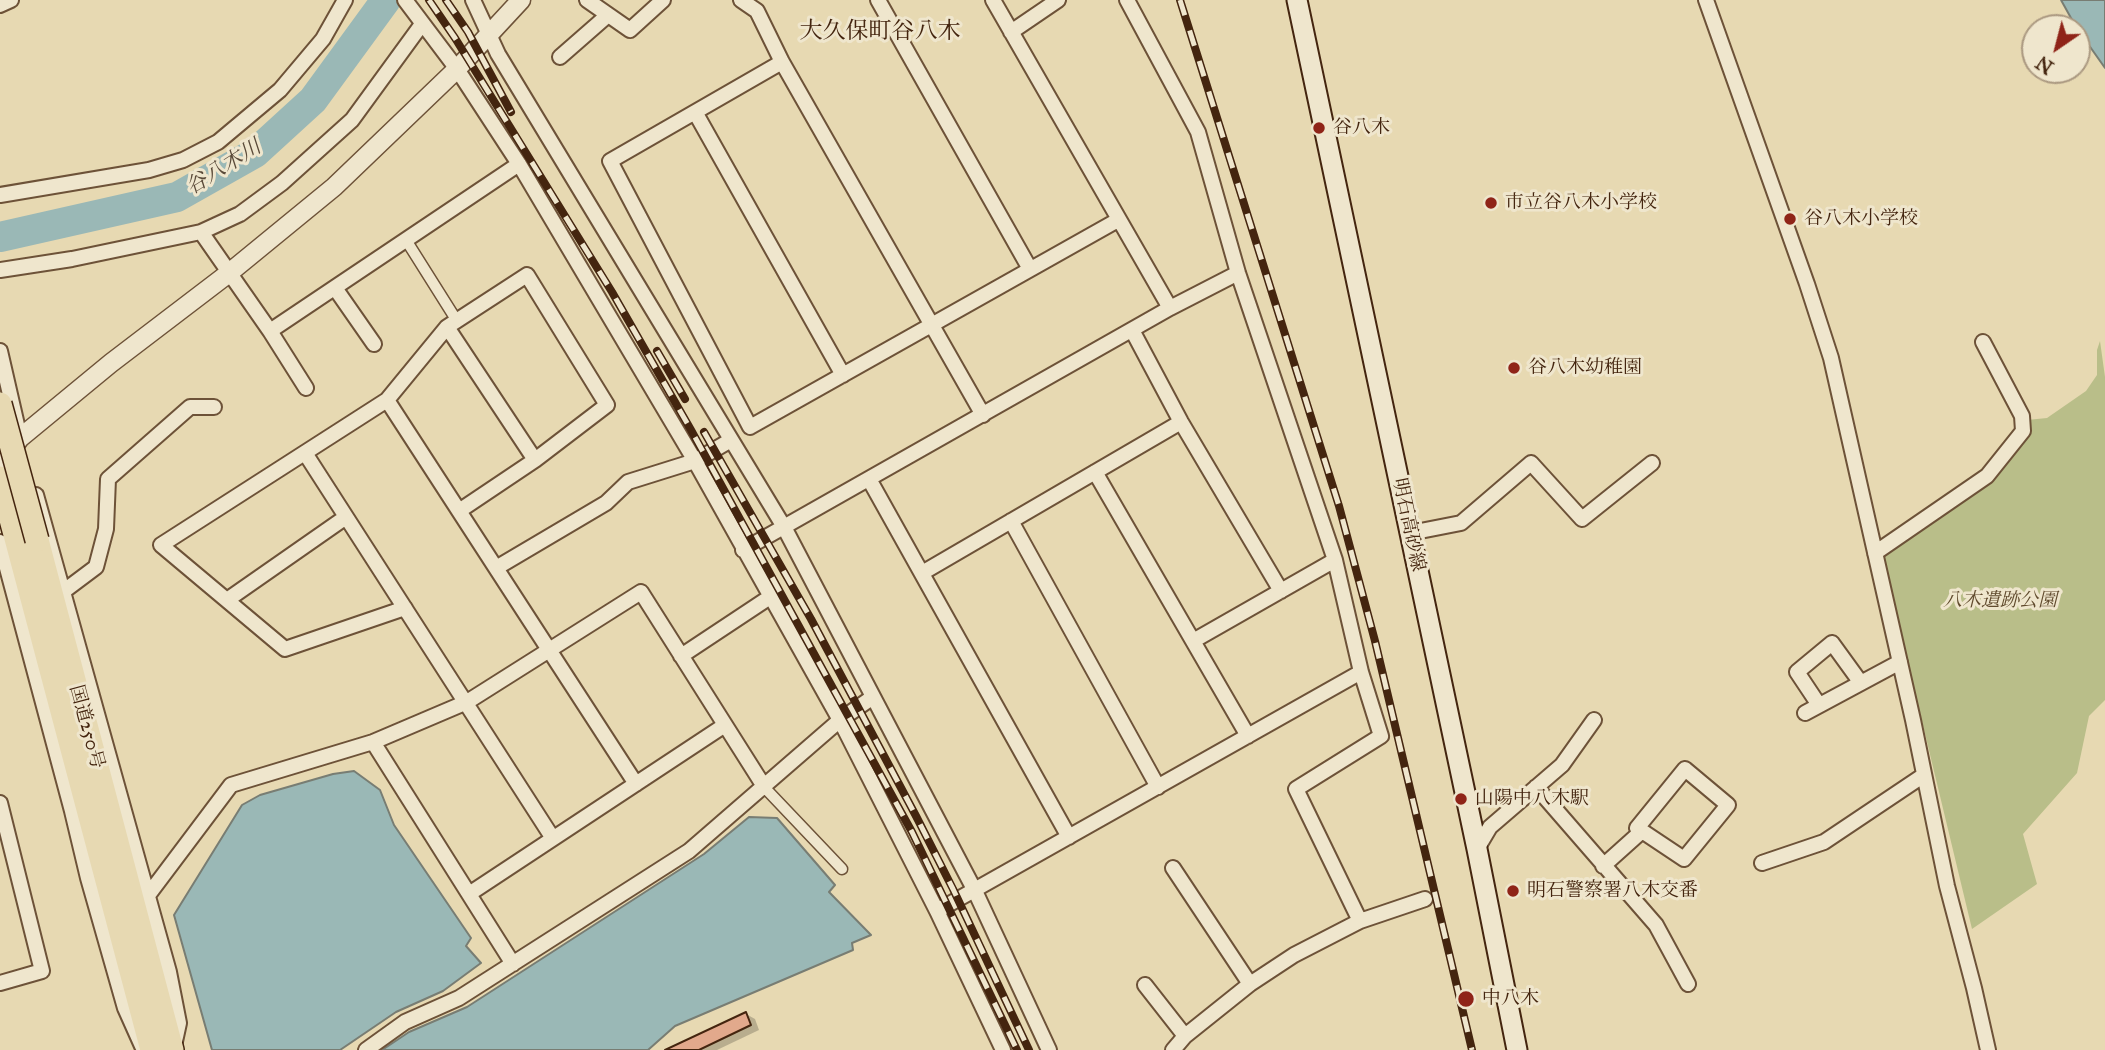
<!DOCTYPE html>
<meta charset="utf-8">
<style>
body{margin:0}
#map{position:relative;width:2105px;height:1050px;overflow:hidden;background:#e7d9b2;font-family:"IM FELL Great Primer",serif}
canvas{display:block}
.north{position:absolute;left:2021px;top:14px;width:70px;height:70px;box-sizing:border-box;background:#efe6cd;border:2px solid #ab9981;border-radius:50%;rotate:215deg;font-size:19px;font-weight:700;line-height:28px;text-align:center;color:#44250f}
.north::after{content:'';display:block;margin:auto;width:24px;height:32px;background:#8f2418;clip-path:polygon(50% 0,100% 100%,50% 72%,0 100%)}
</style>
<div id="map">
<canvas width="2105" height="1050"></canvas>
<div class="north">N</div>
</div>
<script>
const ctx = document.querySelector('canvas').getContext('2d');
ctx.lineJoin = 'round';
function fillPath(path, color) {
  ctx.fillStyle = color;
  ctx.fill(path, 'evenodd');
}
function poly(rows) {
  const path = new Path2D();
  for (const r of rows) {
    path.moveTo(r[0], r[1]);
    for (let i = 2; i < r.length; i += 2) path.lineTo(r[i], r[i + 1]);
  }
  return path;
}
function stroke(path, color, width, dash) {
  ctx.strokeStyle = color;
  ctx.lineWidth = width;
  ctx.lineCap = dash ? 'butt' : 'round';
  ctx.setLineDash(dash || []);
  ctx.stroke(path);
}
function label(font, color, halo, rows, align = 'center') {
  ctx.font = font + ' "IM FELL Great Primer","Noto Serif JP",serif';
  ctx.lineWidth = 6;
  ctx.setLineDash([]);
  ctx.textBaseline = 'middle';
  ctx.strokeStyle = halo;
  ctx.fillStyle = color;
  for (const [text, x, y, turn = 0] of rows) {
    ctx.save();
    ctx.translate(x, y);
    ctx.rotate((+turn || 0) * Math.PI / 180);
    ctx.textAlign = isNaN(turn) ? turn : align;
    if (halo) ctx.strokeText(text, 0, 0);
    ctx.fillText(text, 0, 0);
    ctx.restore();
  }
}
const green = poly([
 [2100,341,2105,377,2105,700,2089,716,2077,773,2023,834,2037,884,1972,929,1882,555,1992,479,2027,437,2027,420,2047,418,2086,391,2097,375,2097,350]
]);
const water = poly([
 [2061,0,2105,0,2105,68,2076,27,2061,0],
 [354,771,380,790,394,825,471,938,466,946,481,963,443,991,396,1012,340,1050,212,1050,174,915,242,805,260,795,333,774,354,771],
 [749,817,777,818,835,885,829,892,871,935,852,943,853,950,675,1026,648,1050,382,1050,409,1032,467,1007,704,854,749,817]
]);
const shadow = poly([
 [746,1014,755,1019,759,1030,717,1050,677,1050]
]);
const river = poly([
 [0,237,177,197,255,153,313,100,386,0]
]);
const building = poly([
 [746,1012,751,1025,699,1050,665,1050,746,1012]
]);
const pedestrian = poly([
 [406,240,457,321],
 [765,788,842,869]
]);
const minor = poly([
 [405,0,457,69,519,164,695,461,840,720,937,911,1003,1050],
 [473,0,498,54,784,527,975,891,1049,1050],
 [587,0,630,30,663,0],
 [741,0,757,11,782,62,983,415],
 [878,0,1030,269],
 [993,0,1170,308],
 [1127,0,1198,132,1238,273,1335,560,1361,672,1381,736,1296,789,1360,921],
 [1706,0,1807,284,1831,358,1913,720,1947,886,1974,988,1988,1050],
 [0,5,11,0],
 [1011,32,1058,0],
 [560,57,608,15],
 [782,62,610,161,750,427,1118,220],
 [695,112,843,375],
 [0,195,149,170,183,160,218,142,280,90,323,39,345,0],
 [201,232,270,331,519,164],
 [0,270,72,259,201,232,240,214,282,183,352,120,422,24],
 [335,288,374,344],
 [447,327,535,460],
 [1132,330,1181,422,1281,591],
 [270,331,306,388],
 [0,351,20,438],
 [387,400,636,784],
 [305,453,552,837],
 [1095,472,1248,736],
 [869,479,1069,837],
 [36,495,169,972,179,1023,174,1046],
 [1011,521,1158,787],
 [1410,533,1461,523,1531,463,1582,519,1652,463],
 [0,542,72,811,88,878,125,1008,142,1046],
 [743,550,1170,308,1238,273],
 [1875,553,1987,476,2023,431,2022,416,1983,342],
 [496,568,606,503,628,482,695,461,731,440],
 [922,573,1181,422],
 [64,591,96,567,106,529,108,479,190,407,214,407],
 [227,600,346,517],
 [405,608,285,649,161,545,387,400,447,327,527,275,607,405,535,460,459,511],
 [1193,641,1335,560],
 [681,656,770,597],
 [1819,705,1797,672,1832,643,1861,683],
 [1805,713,1900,662],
 [373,742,513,964],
 [1536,787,1656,925,1688,984],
 [0,803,42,971,0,983],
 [1477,849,1490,827,1562,765,1594,720],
 [1762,863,1824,842,1924,775],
 [1603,866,1642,831,1637,828,1685,769,1728,805,1684,859,1642,831],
 [1173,868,1250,984],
 [149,894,231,785,373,742,467,702,641,592,765,788],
 [469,894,725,725],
 [937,911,1361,672],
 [1145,985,1185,1036],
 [366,1050,405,1022,459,998,689,851,840,720,873,697],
 [1173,1050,1185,1036,1250,984,1294,955,1360,921,1425,899]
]);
const tertiary = poly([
 [0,465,20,438,111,363,229,273,334,187,457,69,521,0]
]);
const secondary = poly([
 [1297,0,1477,849,1517,1050]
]);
const trunk = poly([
 [0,478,152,1050],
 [37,540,172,1050]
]);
const rail = poly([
 [429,0,455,38,612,292,691,430,912,832,1017,1050],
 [446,0,468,32,511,112],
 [1180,0,1339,506,1375,641,1472,1050],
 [657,351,685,399],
 [704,432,811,619,916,816,953,889,1029,1050]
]);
const trunkBridge = poly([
 [0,404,37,540]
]);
const markers = [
 [1319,128,7,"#8f2418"],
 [1491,203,7,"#8f2418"],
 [1790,219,7,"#8f2418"],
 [1514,368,7,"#8f2418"],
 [1461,799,7,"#8f2418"],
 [1513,891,7,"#8f2418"],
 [1466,999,9,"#8f2418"]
];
const poiNames = [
 ["谷八木",1333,128],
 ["市立谷八木小学校",1505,203],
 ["谷八木小学校",1804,219],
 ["谷八木幼稚園",1528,368],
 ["山陽中八木駅",1475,799],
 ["明石警察署八木交番",1527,891],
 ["中八木",1482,999]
];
const streetNames = [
 ["明石高砂線",1408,525,78],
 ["国道250号",86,727,75]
];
const parkNames = [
 ["八木遺跡公園",2000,601]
];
const waterNames = [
 ["谷八木川",224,168,-32]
];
const quarterNames = [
 ["大久保町谷八木",880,32]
];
fillPath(green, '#b9be89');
fillPath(water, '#9ab8b6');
stroke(water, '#787d73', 2);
fillPath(shadow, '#0003');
stroke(river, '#9ab8b6', 30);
fillPath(building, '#e2a98c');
stroke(building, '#44250f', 2);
stroke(pedestrian, '#6d5238', 13);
stroke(minor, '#6d5238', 18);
stroke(tertiary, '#6d5238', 21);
stroke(secondary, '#44250f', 23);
stroke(trunk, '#44250f', 26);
stroke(pedestrian, '#efe6cd', 10);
stroke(minor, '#efe6cd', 14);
stroke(tertiary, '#efe6cd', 18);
stroke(secondary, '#efe6cd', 19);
stroke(trunk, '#e7d9b2', 23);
stroke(rail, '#44250f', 8);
stroke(rail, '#efe6cd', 5, [16]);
stroke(trunkBridge, '#44250f', 26, []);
stroke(trunkBridge, '#e7d9b2', 23);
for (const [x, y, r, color] of markers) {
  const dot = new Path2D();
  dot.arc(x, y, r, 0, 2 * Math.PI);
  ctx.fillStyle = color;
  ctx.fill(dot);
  stroke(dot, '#efe6cd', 2.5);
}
label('19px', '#44250f', '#efe6cd', poiNames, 'left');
label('19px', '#44250f', '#efe6cd', streetNames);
label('italic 19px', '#614b2e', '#efe6cd', parkNames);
label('italic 21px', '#5a4a39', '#efe6cd', waterNames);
label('23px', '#44250f', '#efe6cd', quarterNames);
</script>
